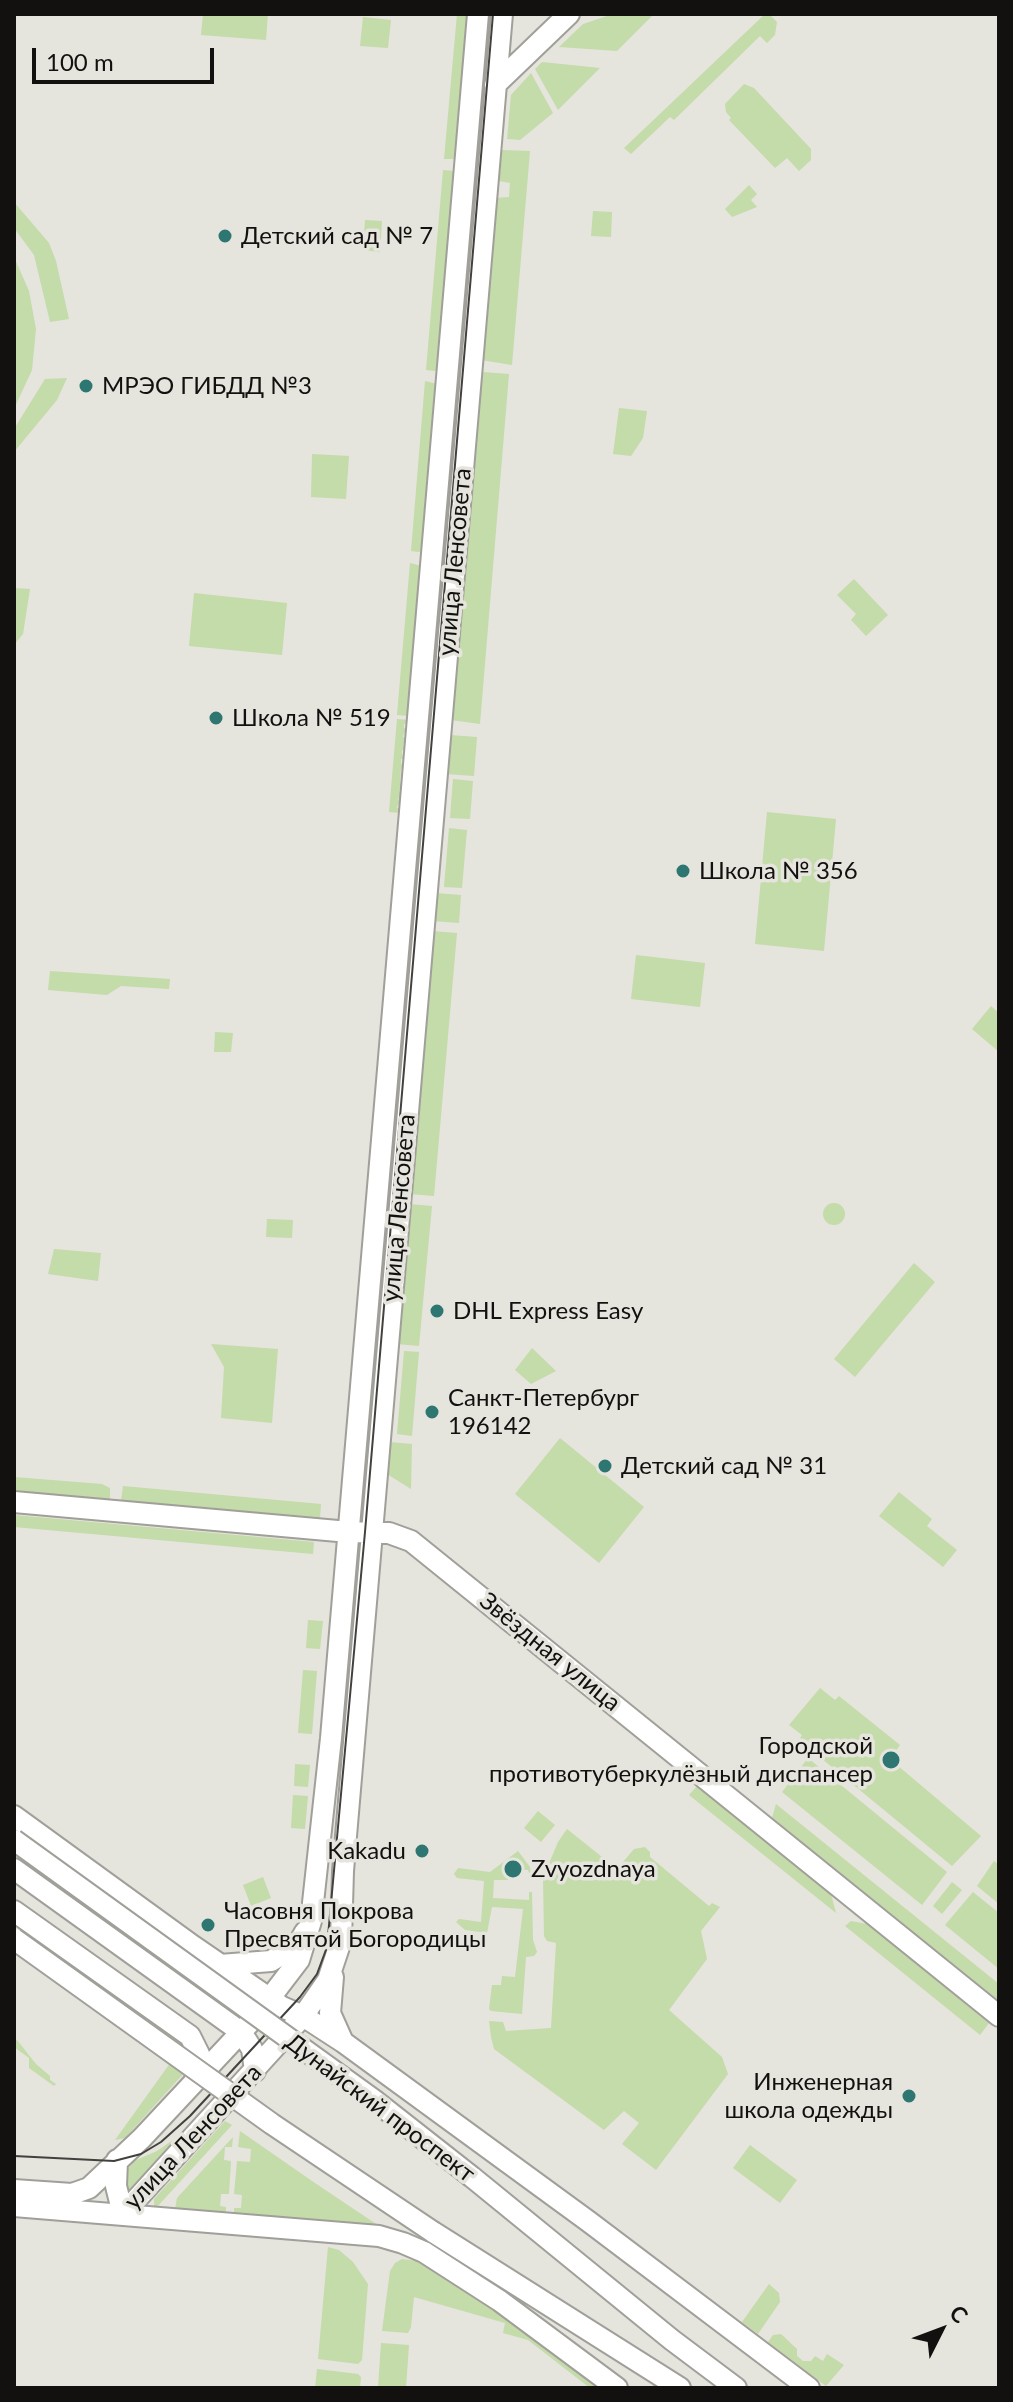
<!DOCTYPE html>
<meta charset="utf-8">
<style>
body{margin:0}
#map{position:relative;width:1013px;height:2402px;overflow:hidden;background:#e5e4dd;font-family:Lato,sans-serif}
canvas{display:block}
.frame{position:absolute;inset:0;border:16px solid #12110f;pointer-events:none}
.north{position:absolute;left:901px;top:2290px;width:80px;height:80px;-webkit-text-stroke:6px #e5e4dd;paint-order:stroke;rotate:48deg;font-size:22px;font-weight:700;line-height:32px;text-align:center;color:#12110f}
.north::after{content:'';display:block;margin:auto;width:28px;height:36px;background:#12110f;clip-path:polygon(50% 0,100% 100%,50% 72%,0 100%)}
.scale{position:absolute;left:32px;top:48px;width:182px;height:36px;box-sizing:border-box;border:4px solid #12110f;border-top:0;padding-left:10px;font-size:24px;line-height:28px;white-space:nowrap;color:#12110f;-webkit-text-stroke:6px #e5e4dd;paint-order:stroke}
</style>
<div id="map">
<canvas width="1013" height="2402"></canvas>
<div class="frame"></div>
<div class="north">С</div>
<div class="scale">100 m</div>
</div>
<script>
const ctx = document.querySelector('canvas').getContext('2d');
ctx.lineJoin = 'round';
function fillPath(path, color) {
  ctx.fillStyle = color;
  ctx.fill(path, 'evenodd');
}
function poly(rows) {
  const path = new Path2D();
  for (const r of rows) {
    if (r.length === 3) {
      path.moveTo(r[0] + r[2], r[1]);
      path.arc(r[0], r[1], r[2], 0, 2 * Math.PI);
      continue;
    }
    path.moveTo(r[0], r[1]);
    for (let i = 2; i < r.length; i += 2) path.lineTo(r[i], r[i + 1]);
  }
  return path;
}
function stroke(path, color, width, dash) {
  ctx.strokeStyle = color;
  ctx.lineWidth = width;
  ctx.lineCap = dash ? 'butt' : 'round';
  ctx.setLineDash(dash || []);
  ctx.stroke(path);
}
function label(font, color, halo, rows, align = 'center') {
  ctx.font = font + ' Lato,sans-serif';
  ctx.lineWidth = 7;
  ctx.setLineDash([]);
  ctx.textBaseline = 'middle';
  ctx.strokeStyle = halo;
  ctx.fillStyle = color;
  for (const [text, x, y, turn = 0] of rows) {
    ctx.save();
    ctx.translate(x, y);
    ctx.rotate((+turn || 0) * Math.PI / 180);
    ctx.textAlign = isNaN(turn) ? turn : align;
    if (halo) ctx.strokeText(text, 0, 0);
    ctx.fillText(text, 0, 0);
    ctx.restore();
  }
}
const green = poly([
 [203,14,268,14,266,40,201,35],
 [457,14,468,14,456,157,453,159,444,159],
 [613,14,654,14,617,51,559,47,583,24],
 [765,14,769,14,777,22,775,35,767,43,760,36,674,120,670,117,631,154,624,148],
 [363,17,391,20,388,48,360,46],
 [542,62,600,68,558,110,535,69],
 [531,73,553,113,520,140,507,139,511,95],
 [744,84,754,88,811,149,811,160,799,171,787,158,775,168,729,120,731,118,726,112,725,104],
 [502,150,530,151,512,365,481,360,495,198,509,197,510,183,499,181],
 [443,170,455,171,438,369,435,371,426,370],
 [749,185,757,194,751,200,757,207,732,217,725,209],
 [14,202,49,243,56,261,69,319,50,322,34,255,14,228],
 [593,211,612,212,611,237,591,236],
 [365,220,382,221,380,252,363,250],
 [14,257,29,291,36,329,32,370,14,409],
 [483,372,509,374,480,724,451,720,480,374],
 [67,378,57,400,14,452,14,429,45,379],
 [425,381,437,384,423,549,419,552,411,551],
 [619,408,647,411,643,438,631,456,613,454],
 [312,454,349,456,346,499,311,497],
 [410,563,422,566,409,716,397,715],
 [854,579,888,615,866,636,851,620,856,614,837,595],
 [14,588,30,589,23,634,14,645],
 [194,593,287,603,282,655,189,646],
 [397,719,409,720,408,723,404,724,404,728,408,729,407,733,404,733,403,737,407,738,403,745,406,746,406,750,402,750,402,755,405,756,405,759,401,759,401,764,405,765,404,768,401,769,400,783,403,783,399,791,402,792,398,800,401,801,401,804,398,804,397,808,401,809,400,813,389,812],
 [450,735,477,737,474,776,446,774],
 [453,779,473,781,470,819,450,818],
 [767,812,836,819,824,951,755,944],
 [449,828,467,830,462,888,444,887],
 [436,893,461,895,459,923,433,921],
 [432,931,457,933,434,1196,410,1194],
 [636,955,705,963,700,1007,631,999],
 [50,971,170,979,169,989,121,986,107,995,48,990],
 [991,1006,999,1013,999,1052,972,1029],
 [215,1032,233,1033,231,1052,214,1052],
 [834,1214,11],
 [409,1204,432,1206,419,1346,397,1344],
 [267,1219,293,1220,292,1238,266,1237],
 [54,1249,101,1253,98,1281,48,1274],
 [914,1263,935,1282,855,1377,834,1359],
 [211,1344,278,1349,272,1423,221,1418,224,1367],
 [532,1348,556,1371,531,1384,515,1370],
 [404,1351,419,1352,412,1436,397,1434],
 [560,1438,644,1507,599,1563,515,1494],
 [389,1442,412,1444,411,1489,387,1474],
 [14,1477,102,1484,110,1488,110,1500,14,1491],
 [123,1486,321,1504,320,1518,121,1501],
 [899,1492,932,1519,927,1526,957,1550,943,1567,879,1516],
 [14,1515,314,1542,313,1554,14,1527],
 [308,1620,323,1621,320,1649,306,1648],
 [303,1670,317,1671,312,1734,298,1733],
 [820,1688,835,1700,839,1696,900,1745,895,1752,892,1750,881,1764,891,1772,897,1765,981,1836,952,1866,799,1740,802,1735,789,1725],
 [808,1758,947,1872,922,1905,782,1792],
 [295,1764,310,1765,308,1787,294,1786],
 [697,1786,831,1894,836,1913,689,1795],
 [293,1795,308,1796,305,1829,291,1828],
 [776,1804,999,1984,999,2001,772,1818],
 [538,1811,555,1825,541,1842,524,1828],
 [567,1829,617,1869,634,1849,645,1847,650,1852,650,1857,709,1906,712,1903,720,1907,701,1931,707,1959,669,2010,722,2057,728,2074,656,2170,622,2144,639,2123,624,2111,604,2130,494,2049,491,2037,489,2021,503,2022,506,2031,551,2028,556,1943,547,1941,544,1936,543,1878,558,1842],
 [518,1851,530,1867,531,1878,528,1870,508,1869,508,1880,494,1880,493,1898,529,1900,529,1892,532,1892,533,1940,537,1952,534,1956,526,1957,522,2014,491,2011,489,2009,492,1985,501,1985,502,1976,515,1977,523,1909,492,1907,487,1933,465,1930,456,1922,459,1919,481,1922,484,1881,457,1878,454,1874,458,1868,490,1872],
 [994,1861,999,1865,999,1904,977,1886],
 [263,1877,271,1898,251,1906,243,1885],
 [952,1882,962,1890,942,1914,933,1906],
 [973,1892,999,1913,999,1969,945,1925],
 [851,1921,867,1924,989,2023,980,2035,845,1926],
 [17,2040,36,2064,50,2076,50,2080,56,2084,54,2086,29,2068,29,2058,14,2047,14,2041],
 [186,2041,189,2046,184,2073,125,2138,115,2140],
 [225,2121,232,2125,156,2208,154,2207,154,2199],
 [240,2131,312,2181,385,2230,234,2219,234,2208,241,2208,242,2195,234,2194,237,2161,250,2162,251,2149,238,2147],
 [180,2135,125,2195,125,2172,134,2161,157,2151],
 [233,2137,232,2147,225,2147,224,2160,231,2161,229,2194,221,2194,220,2206,226,2207,226,2218,174,2215,177,2198],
 [750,2145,797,2180,780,2203,733,2168],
 [328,2247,339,2250,353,2262,368,2284,362,2360,358,2364,318,2359],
 [402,2259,417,2261,497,2311,600,2388,590,2388,528,2340,503,2333,505,2323,414,2297,411,2327,408,2333,382,2331,390,2271,395,2263],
 [769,2284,779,2293,780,2302,758,2334,742,2322],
 [781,2334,797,2349,797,2356,803,2361,811,2361,815,2356,823,2361,827,2354,844,2365,826,2386,768,2342,773,2335],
 [381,2343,409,2345,406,2388,378,2388],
 [317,2369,358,2374,361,2377,360,2388,315,2388]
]);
const secondary = poly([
 [495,85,569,14],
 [14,1502,349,1532,389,1533,411,1541,999,2016],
 [14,1816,193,1946,282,2007,303,2016,343,2042,588,2221,809,2388],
 [14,1869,241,2032,252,2049,255,2071],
 [14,1911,190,2036,199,2054,195,2079],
 [220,1965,271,1961,298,1944,305,1932],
 [333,1977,330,2013,343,2042],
 [117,2160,116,2186,123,2214],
 [472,2177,672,2340,736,2388],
 [14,2190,72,2194,89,2188,142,2138,257,2015,299,1960,311,1921,331,1738,478,14],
 [14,2206,379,2236,403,2243,424,2252,500,2301,617,2388],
 [123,2214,303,2016,328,1980,341,1941,343,1871,502,14],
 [433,2232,680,2388]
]);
const tram = poly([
 [14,2156,114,2161,141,2154,161,2142,190,2116,300,1997,317,1974,327,1947,365,1532,493,14]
]);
const secondaryBridge = poly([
 [14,1840,374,2100,472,2177],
 [14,1939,272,2124,433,2232]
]);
const markers = [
 [225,236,8,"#2d7671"],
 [86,386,8,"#2d7671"],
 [216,718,8,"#2d7671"],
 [683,871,8,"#2d7671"],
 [437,1311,8,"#2d7671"],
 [432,1412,8,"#2d7671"],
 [605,1466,8,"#2d7671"],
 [891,1760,10,"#2d7671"],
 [422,1851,8,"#2d7671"],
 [513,1869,10,"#2d7671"],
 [208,1925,8,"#2d7671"],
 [909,2096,8,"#2d7671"]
];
const poiNames = [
 ["Детский сад № 7",241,236],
 ["МРЭО ГИБДД №3",102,386],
 ["Школа № 519",232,718],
 ["Школа № 356",699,871],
 ["DHL Express Easy",453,1311],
 ["Санкт-Петербург",448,1398],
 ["196142",448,1426],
 ["Детский сад № 31",621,1466],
 ["Городской",873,1746,"right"],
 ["противотуберкулёзный диспансер",873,1774,"right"],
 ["Kakadu",406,1851,"right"],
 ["Zvyozdnaya",531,1869],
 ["Часовня Покрова",224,1911],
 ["Пресвятой Богородицы",224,1939],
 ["Инженерная",893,2082,"right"],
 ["школа одежды",893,2110,"right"]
];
const streetNames = [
 ["улица Ленсовета",455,562,-85],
 ["улица Ленсовета",399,1208,-85],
 ["Звёздная улица",550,1652,39],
 ["Дунайский проспект",380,2108,37],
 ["улица Ленсовета",193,2137,-47]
];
fillPath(green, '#c4dbaa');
stroke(secondary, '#a19f99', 24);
stroke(secondary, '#fff', 20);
stroke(tram, '#42413e', 2);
stroke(secondaryBridge, '#a19f99', 24, []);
stroke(secondaryBridge, '#fff', 20);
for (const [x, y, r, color] of markers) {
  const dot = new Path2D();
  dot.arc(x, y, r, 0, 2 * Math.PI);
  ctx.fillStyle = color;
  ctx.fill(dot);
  stroke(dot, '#e5e4dd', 3);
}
label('24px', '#12110f', '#e5e4dd', poiNames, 'left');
label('24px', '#12110f', '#e5e4dd', streetNames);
</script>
